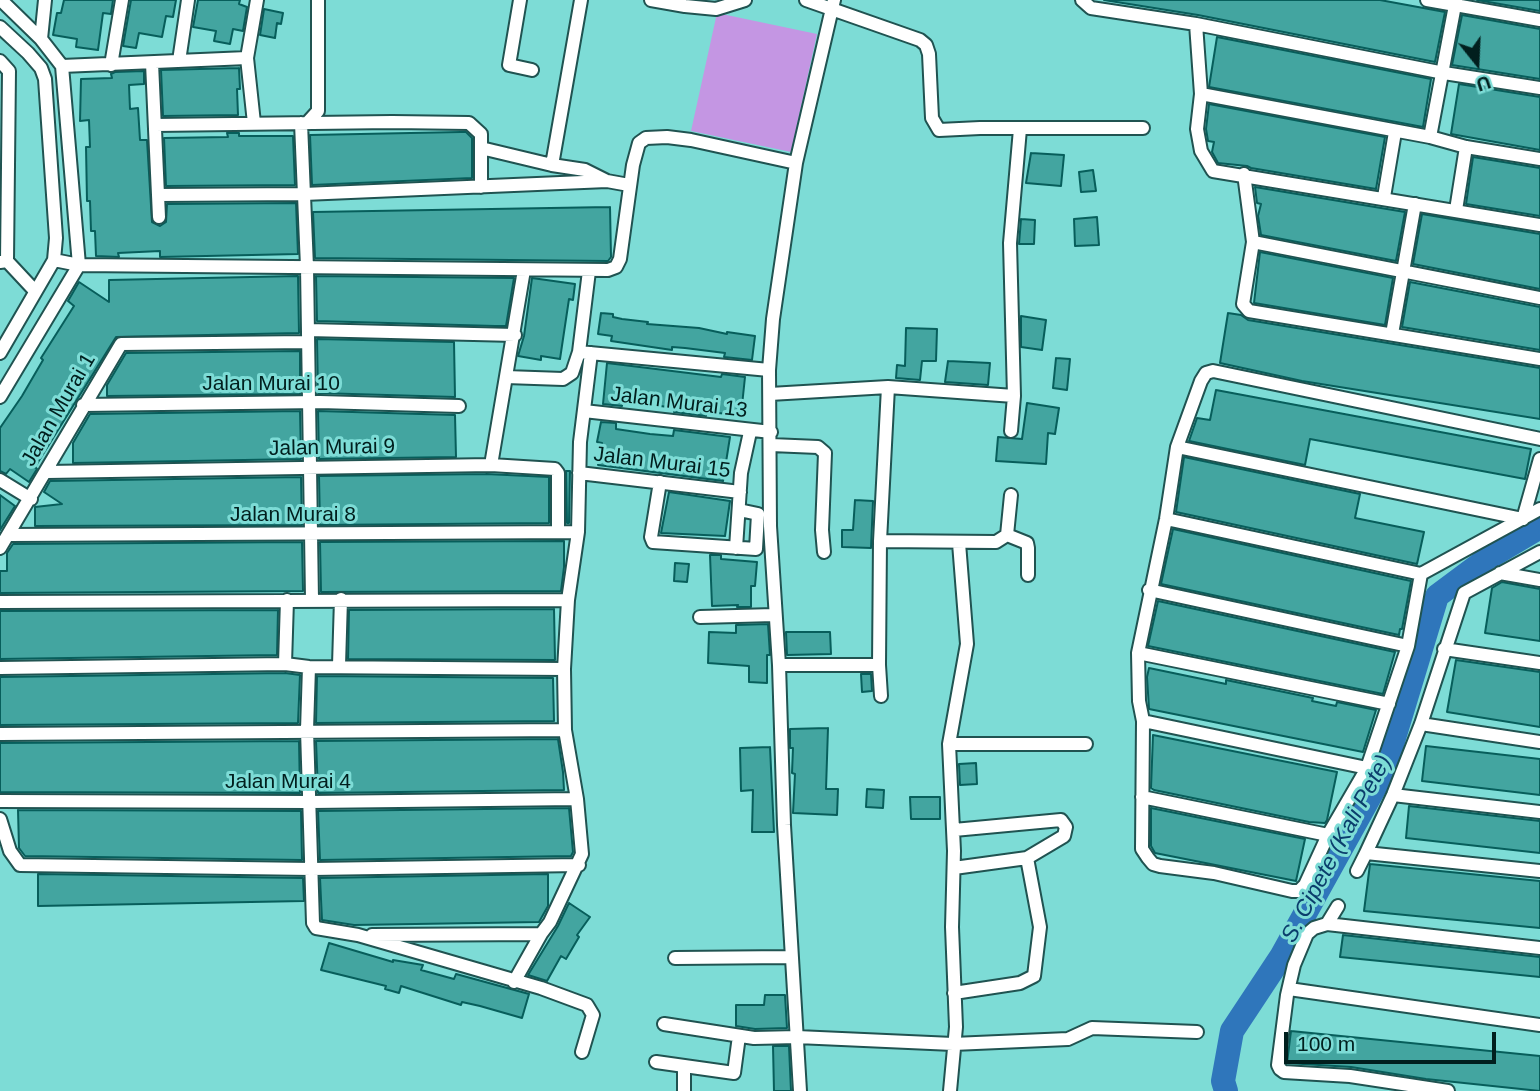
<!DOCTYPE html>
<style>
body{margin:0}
#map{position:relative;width:1540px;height:1091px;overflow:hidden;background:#7ddcd6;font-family:Arial,sans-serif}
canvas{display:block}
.north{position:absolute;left:1442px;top:28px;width:70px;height:70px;-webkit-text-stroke:5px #7ddcd6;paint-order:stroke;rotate:162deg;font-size:19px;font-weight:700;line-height:28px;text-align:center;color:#011f1e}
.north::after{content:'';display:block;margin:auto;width:24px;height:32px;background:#011f1e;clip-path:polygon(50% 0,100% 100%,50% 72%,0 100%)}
.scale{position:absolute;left:1284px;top:1032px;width:212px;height:32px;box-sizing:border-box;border:4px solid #011f1e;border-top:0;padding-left:9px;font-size:21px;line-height:24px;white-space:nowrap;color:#011f1e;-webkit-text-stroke:5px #7ddcd6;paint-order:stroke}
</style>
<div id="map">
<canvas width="1540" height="1091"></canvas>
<div class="north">U</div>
<div class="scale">100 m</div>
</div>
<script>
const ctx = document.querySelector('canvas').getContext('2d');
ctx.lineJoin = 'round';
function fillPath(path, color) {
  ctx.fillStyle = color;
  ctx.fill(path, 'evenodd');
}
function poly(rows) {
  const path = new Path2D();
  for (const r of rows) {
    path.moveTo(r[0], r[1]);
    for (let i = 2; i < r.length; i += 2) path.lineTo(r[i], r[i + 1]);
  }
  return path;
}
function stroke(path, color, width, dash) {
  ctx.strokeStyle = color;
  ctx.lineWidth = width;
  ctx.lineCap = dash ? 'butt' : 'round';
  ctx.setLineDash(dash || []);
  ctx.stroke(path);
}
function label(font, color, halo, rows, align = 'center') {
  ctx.font = font + ' Arial,sans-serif';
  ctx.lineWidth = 6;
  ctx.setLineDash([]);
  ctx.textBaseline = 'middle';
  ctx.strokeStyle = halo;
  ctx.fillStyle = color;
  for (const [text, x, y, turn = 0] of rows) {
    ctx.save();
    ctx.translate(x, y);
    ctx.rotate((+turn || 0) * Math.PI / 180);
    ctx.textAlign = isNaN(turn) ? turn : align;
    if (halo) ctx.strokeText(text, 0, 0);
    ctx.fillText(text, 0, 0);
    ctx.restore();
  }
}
const green = poly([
 [717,13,817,34,791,152,691,131]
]);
const river = poly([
 [1226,1091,1223,1081,1232,1031,1281,957,1384,771,1437,596,1488,558,1540,527]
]);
const building = poly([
 [64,0,113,0,111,14,103,13,98,50,76,47,77,39,53,35,57,13,61,13,64,0],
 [131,0,176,0,173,17,166,16,162,37,139,33,136,48,123,46,131,0],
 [198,0,240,0,239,4,247,7,243,31,233,29,230,44,214,41,216,31,193,27,198,0],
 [1104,0,1380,0,1445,12,1435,62,1198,15,1104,0],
 [1477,0,1540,0,1540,11,1477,0],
 [264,9,283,13,281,24,277,23,275,38,260,35,264,9],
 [1462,15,1540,29,1540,79,1452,65,1462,15],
 [1217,37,1431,79,1423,127,1209,87,1217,37],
 [239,68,240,89,237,89,238,115,163,116,161,70,239,68],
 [144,71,144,84,129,85,130,109,138,108,140,140,147,140,152,222,160,226,166,222,167,204,296,203,298,254,160,257,160,251,118,253,119,257,96,256,95,231,91,231,90,201,87,201,86,147,90,147,89,120,80,121,81,79,112,78,111,74,115,72,144,71],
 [1459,84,1540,97,1540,150,1451,134,1459,84],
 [1209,104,1385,137,1376,189,1251,168,1247,166,1218,163,1212,152,1214,142,1208,141,1206,129,1209,104],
 [461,132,466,132,472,138,472,178,312,185,310,135,461,132],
 [227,133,239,133,239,136,293,136,295,185,166,186,164,138,228,137,227,133],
 [1031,153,1064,155,1061,186,1026,183,1031,153],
 [1473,157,1540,168,1540,216,1466,204,1473,157],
 [1093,170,1096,191,1081,192,1079,172,1093,170],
 [1255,187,1405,212,1396,261,1261,235,1258,216,1261,204,1257,203,1255,187],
 [610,207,611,257,608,261,315,258,313,212,610,207],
 [1422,214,1540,234,1540,289,1413,264,1422,214],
 [1097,217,1099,245,1075,246,1074,219,1097,217],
 [1021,219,1035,220,1034,244,1019,244,1021,219],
 [1260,252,1393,278,1385,325,1254,303,1260,252],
 [298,276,299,333,116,337,35,467,37,469,29,482,10,469,6,474,0,471,0,428,22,396,43,360,41,358,74,306,68,301,79,282,109,302,109,280,298,276],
 [316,276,514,278,506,326,495,326,317,321,316,276],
 [532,278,575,284,573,300,569,299,560,359,541,356,541,360,518,356,524,336,532,278],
 [1410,282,1540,307,1540,350,1402,327,1410,282],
 [601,313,613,314,613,317,622,319,648,322,647,324,699,328,727,334,727,332,755,336,752,360,724,357,725,353,685,348,672,347,672,350,611,341,612,336,598,334,601,313],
 [1228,313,1241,315,1248,320,1540,368,1540,419,1302,381,1220,363,1228,313],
 [1021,316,1046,320,1042,350,1021,347,1021,316],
 [906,328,937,329,936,361,922,361,920,380,896,378,897,365,905,366,906,328],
 [317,339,454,342,455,397,318,393,317,339],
 [300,351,300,394,107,396,107,385,126,353,300,351],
 [1056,358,1070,359,1067,390,1053,388,1056,358],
 [948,361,990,363,988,385,945,382,948,361],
 [607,363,721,377,722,374,745,377,741,415,706,412,706,416,674,412,675,408,631,402,630,404,622,403,622,406,603,404,607,363],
 [1216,390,1531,449,1525,479,1310,439,1305,465,1189,441,1197,418,1210,420,1216,390],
 [1027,403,1059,408,1055,434,1048,433,1046,464,996,461,998,437,1022,439,1027,403],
 [300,411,301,459,73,463,73,443,90,414,300,411],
 [318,411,455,415,456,457,319,459,318,411],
 [601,422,616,423,616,429,650,434,673,436,674,430,730,437,723,481,598,465,602,443,597,442,601,422],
 [1184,457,1360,494,1355,518,1424,532,1417,564,1176,512,1184,457],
 [566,471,570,471,569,523,567,523,566,471],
 [486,474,549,477,549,523,320,525,319,476,486,474],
 [301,477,302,525,35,526,35,507,62,504,44,492,50,481,301,477],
 [669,492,730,501,725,536,661,533,669,492],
 [0,495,15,506,0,530,0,495],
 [855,500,873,501,871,548,842,547,842,530,853,530,855,500],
 [1173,529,1411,581,1402,629,1400,629,1399,635,1161,584,1173,529],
 [564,541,564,567,561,591,321,592,320,542,564,541],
 [302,542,303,591,0,593,0,571,7,571,7,553,13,544,302,542],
 [710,555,721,555,721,559,757,562,755,586,751,586,751,607,737,607,738,605,712,606,710,555],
 [675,563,689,564,687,582,674,581,675,563],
 [1502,582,1540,589,1540,641,1485,633,1492,588,1502,582],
 [1158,601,1395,652,1383,694,1148,646,1158,601],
 [554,609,555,660,348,659,349,610,554,609],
 [278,610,277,655,0,659,0,611,278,610],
 [768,624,770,655,767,655,767,683,749,682,749,666,708,663,709,632,736,633,736,625,768,624],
 [786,632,830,632,831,654,787,655,786,632],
 [1456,660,1540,672,1540,727,1447,712,1456,660],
 [1149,668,1226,684,1226,680,1313,698,1312,701,1336,706,1337,702,1376,710,1363,752,1149,709,1147,677,1149,668],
 [285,673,300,675,298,723,0,725,0,677,285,673],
 [861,674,871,674,872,691,862,692,861,674],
 [317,676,553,678,554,721,316,723,317,676],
 [828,728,826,789,838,789,837,815,793,813,795,774,792,773,793,748,790,748,790,729,828,728],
 [1153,735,1337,772,1327,820,1325,823,1309,822,1154,790,1151,788,1153,735],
 [558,739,563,772,564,790,318,793,316,741,558,739],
 [299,741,300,793,0,792,0,743,299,741],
 [1426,746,1540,759,1540,795,1422,781,1426,746],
 [770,747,774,832,752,832,753,790,741,791,740,748,770,747],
 [976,763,977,784,960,785,959,764,976,763],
 [867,789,884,790,883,808,866,807,867,789],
 [910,797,940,797,940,819,911,819,910,797],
 [1409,806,1540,821,1540,853,1406,838,1409,806],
 [569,808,573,852,571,856,320,860,318,811,569,808],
 [1151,808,1305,839,1296,881,1155,853,1151,846,1151,808],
 [18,810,301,811,302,860,25,856,19,848,18,810],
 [1370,864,1540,881,1540,928,1364,911,1370,864],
 [38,874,303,878,304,901,38,906,38,874],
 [548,874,548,906,539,922,354,925,322,920,320,878,548,874],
 [569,903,590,917,577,935,579,937,566,959,561,956,547,981,528,975,558,926,569,903],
 [1343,935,1540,957,1540,977,1340,957,1343,935],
 [329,943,393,962,393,960,423,965,421,970,454,979,456,974,529,994,522,1018,480,1006,462,1002,461,1005,401,986,399,993,385,989,386,986,321,970,329,943],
 [765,995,785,995,787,1028,755,1029,736,1026,736,1005,764,1005,765,995],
 [1291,1031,1540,1056,1540,1091,1426,1079,1351,1067,1287,1063,1291,1031],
 [773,1046,789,1046,791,1091,774,1091,773,1046]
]);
const minor = poly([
 [520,0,509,65,532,70],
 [651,0,685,6,716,9,745,0],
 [806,0,920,40,926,45,929,54,932,118,939,130,980,128,1143,128],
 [1082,0,1091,8,1196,24,1444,73,1540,88],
 [1427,0,1540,20],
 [1196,24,1201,94,1197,129,1201,151,1213,171,1540,225],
 [0,27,28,53,41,68,45,79,56,238,54,260,0,353],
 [41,39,45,0],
 [0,61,9,71,7,261,0,262],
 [179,61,188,0],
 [152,63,159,217],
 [111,65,122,0],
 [62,66,247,58],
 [1201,94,1430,137,1466,147,1540,159],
 [254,123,247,58,257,0],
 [301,123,307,267,312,599],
 [307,123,318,111,318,0],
 [155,125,392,122,469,123,481,134,481,187],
 [1430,137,1456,0],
 [481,148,552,165,585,170,607,181],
 [552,165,581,0],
 [1244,174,1253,242,1243,304,1249,311,1540,359],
 [158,195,304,194,607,181,629,185],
 [1384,197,1395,132],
 [1456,210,1466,147],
 [1253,242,1540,298],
 [54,260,79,265,608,270,616,267,620,259,633,165,639,143,646,138,667,137,691,140,796,163],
 [7,261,35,291],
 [308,330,515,335],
 [1392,334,1415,204],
 [579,352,769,370],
 [506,377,563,379,572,373,579,352,589,271],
 [770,394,888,387,1014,396],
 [0,397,79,265,62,66,41,39,1,0],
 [83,405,320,402,459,406],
 [584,411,771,432],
 [1011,431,1014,396,1010,243,1020,129],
 [1540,439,1213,371,1206,373,1201,381,1177,447,1166,519,1138,653,1139,701,1143,721,1142,849,1148,858,1153,864,1160,866,1214,873,1292,891,1299,891,1305,885,1328,835,1367,768,1408,646,1421,574,1540,509],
 [771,445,818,447,825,453,822,530,824,552],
 [1177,447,1523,519,1540,459],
 [491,465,524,270],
 [47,472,491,465,555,469,558,473,558,531],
 [579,473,740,492],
 [0,480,31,499],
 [660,482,651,537,653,542,756,549,758,514,739,510],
 [1166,519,1421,574],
 [9,535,578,532],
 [1007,535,1027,543,1028,548,1028,575],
 [880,541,996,542,1007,535,1011,495],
 [0,548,121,344,308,342],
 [736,548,741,473,750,432],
 [1500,573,1540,580],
 [1149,590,1408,646],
 [0,602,568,600],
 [700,617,774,615],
 [1444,649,1540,663],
 [1138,653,1389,704],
 [285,664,287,600],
 [339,665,341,599],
 [779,665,879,665],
 [309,667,307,730,313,923,316,928,358,935,541,988,587,1005,593,1015,582,1052],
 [0,668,285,664,309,667,564,669],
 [881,696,879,665,880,541,888,387],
 [1143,721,1367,768],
 [1421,724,1540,742],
 [0,734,565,730],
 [949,744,1086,744],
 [1393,795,1540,812],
 [1142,797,1328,835],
 [0,801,311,802,577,799],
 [0,819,10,851,20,865,312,869,579,865],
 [954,830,1061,820,1066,827,1064,836,1027,858,954,868],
 [1366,853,1393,795,1421,724,1464,593,1540,552],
 [1357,871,1366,853,1540,871],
 [1327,924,1338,906],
 [372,935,541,934],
 [675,958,791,957],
 [514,982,541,934,550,922,582,854,577,799,565,730,564,669,568,600,578,532,580,442,591,353],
 [1289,989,1540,1025],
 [954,993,1020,983,1034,976,1040,927,1027,858],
 [664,1024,754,1038,797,1037,953,1044,1068,1039,1092,1028,1197,1032],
 [656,1062,734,1073,739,1036],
 [684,1091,684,1066],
 [800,1091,784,825,779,665,770,526,769,370,773,319,796,163,834,0],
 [950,1091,956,1027,952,927,954,851,949,744,967,644,959,543],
 [1448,1091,1350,1076,1284,1072,1280,1069,1278,1065,1287,995,1294,965,1307,934,1314,928,1327,924,1540,948]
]);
const streetNames = [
 ["Jalan Murai 10",271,384],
 ["Jalan Murai 13",679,403,7],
 ["Jalan Murai 1",59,410,-60],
 ["Jalan Murai 9",332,448,-1],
 ["Jalan Murai 15",662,463,7],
 ["Jalan Murai 8",293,515],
 ["Jalan Murai 4",288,782]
];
const waterNames = [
 ["S. Cipete (Kali Pete)",1337,849,-62]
];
fillPath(green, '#c496e3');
stroke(river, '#2f76bb', 24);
fillPath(building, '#43a5a0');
stroke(building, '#075e5b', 2);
stroke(minor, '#205351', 16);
stroke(minor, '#fff', 12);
label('21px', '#011f1e', '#7ddcd6', streetNames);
label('italic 23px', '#0b3e6c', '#7ddcd6', waterNames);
</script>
